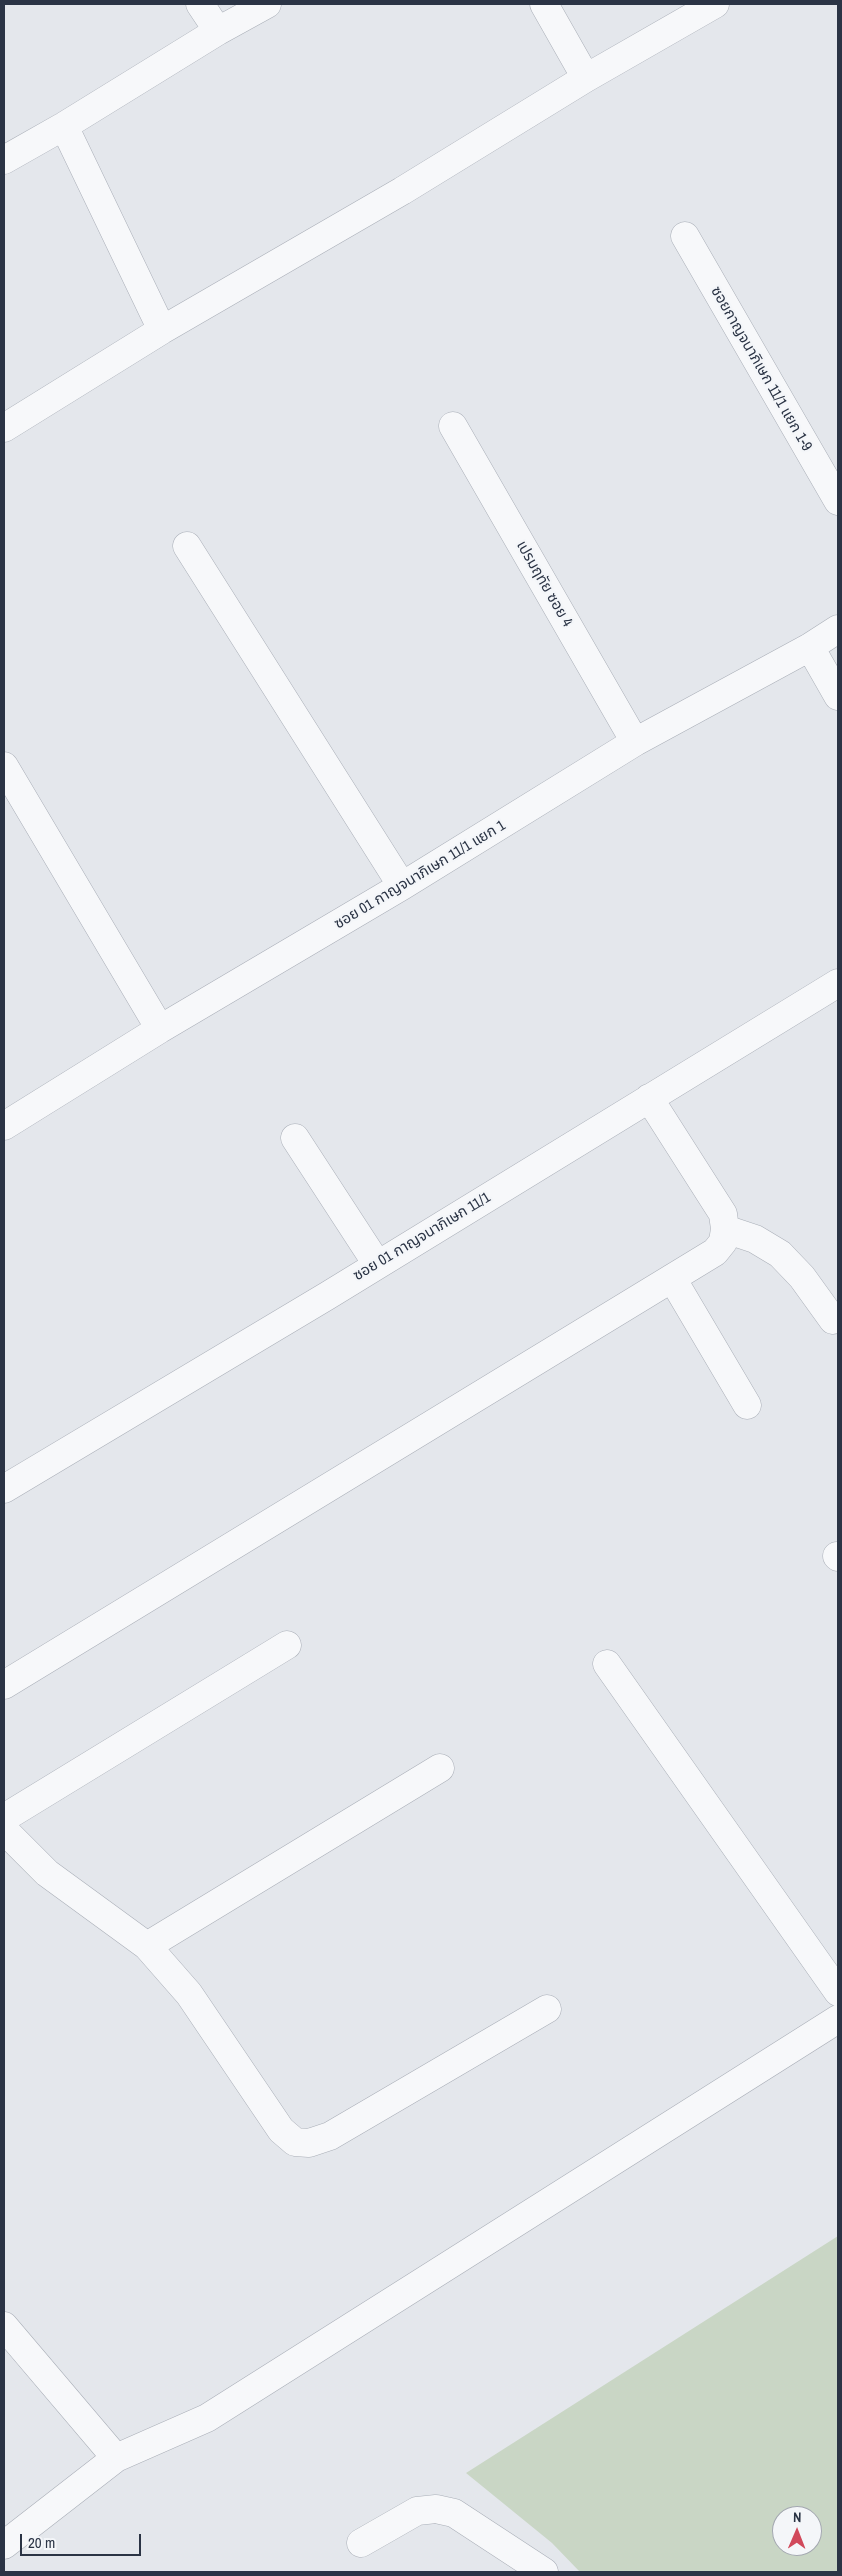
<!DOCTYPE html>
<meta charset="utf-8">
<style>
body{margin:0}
#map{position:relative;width:842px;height:2576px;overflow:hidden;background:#e4e7ec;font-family:"Archivo Narrow",sans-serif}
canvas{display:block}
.frame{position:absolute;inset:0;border:5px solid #2b3445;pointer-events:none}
.north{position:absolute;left:772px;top:2506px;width:50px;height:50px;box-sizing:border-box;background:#f4f6f9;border:1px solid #a4a8b1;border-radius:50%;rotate:1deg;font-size:14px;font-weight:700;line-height:20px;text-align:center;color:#2b3445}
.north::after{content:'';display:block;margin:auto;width:18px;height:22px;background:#d1495b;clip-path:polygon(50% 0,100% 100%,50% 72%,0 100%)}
.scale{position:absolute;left:20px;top:2534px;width:121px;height:22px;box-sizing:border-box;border:2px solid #2b3445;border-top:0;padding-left:6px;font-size:15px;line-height:18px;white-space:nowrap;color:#2b3445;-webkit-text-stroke:4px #f4f6f9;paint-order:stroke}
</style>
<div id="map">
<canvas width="842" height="2576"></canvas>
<div class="frame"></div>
<div class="north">N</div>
<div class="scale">20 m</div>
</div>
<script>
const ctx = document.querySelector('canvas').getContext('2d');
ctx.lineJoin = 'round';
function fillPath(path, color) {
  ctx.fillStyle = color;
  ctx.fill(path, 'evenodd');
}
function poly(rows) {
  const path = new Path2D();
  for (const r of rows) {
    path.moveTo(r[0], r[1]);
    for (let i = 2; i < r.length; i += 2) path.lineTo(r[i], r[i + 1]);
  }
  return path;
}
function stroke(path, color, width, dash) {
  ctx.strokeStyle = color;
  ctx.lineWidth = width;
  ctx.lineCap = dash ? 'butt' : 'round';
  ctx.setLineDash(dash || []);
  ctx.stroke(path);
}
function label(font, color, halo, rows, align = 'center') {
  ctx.font = font + ' "Archivo Narrow","Noto Sans Thai",sans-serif';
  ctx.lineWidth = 4.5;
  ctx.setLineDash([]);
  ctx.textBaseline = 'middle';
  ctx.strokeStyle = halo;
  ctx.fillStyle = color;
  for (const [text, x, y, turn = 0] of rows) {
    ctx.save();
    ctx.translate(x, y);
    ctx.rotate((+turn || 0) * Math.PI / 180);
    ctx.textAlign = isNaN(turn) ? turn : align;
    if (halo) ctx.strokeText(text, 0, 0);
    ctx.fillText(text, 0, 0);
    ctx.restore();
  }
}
const green = poly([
 [838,2236,838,2572,580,2572,552,2543,466,2473],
 [782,2516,812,2516,812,2546,782,2546]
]);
const minor = poly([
 [200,4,218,31],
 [544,4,586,78],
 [64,126,162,330],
 [4,160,64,126,218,31,267,4],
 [685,236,838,501],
 [453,426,635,742],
 [4,428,162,330,402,191,586,78,715,4],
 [187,546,402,886],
 [810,647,838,696],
 [4,766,160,1029],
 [4,1126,160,1029,402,886,635,742,810,647,838,629],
 [295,1138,377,1264],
 [725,1229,755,1239,780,1254,802,1277,833,1320],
 [672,1278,747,1405],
 [4,1489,327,1296,838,983],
 [837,1556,838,1557],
 [607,1664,838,1992],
 [4,1685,715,1252,723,1242,725,1229,723,1214,649,1098],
 [4,1818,287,1645],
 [4,1830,47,1873,147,1946,189,1994,281,2130,295,2142,309,2143,330,2136,547,2009],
 [147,1946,440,1768],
 [4,2326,116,2458,207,2418,838,2019],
 [361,2543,417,2511,436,2509,454,2513,544,2572],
 [4,2545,116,2458]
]);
const streetNames = [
 ["ซอยกาญจนาภิเษก 11/1 แยก 1-9",761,369,60],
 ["เปรมฤทัย ซอย 4",544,584,60],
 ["ซอย 01 กาญจนาภิเษก 11/1 แยก 1",420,875,-31],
 ["ซอย 01 กาญจนาภิเษก 11/1",422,1237,-31]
];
fillPath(green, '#c9d6c5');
stroke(minor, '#a9aeb7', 29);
stroke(minor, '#f7f8fa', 28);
label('15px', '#2b3445', '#f4f6f9', streetNames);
</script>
